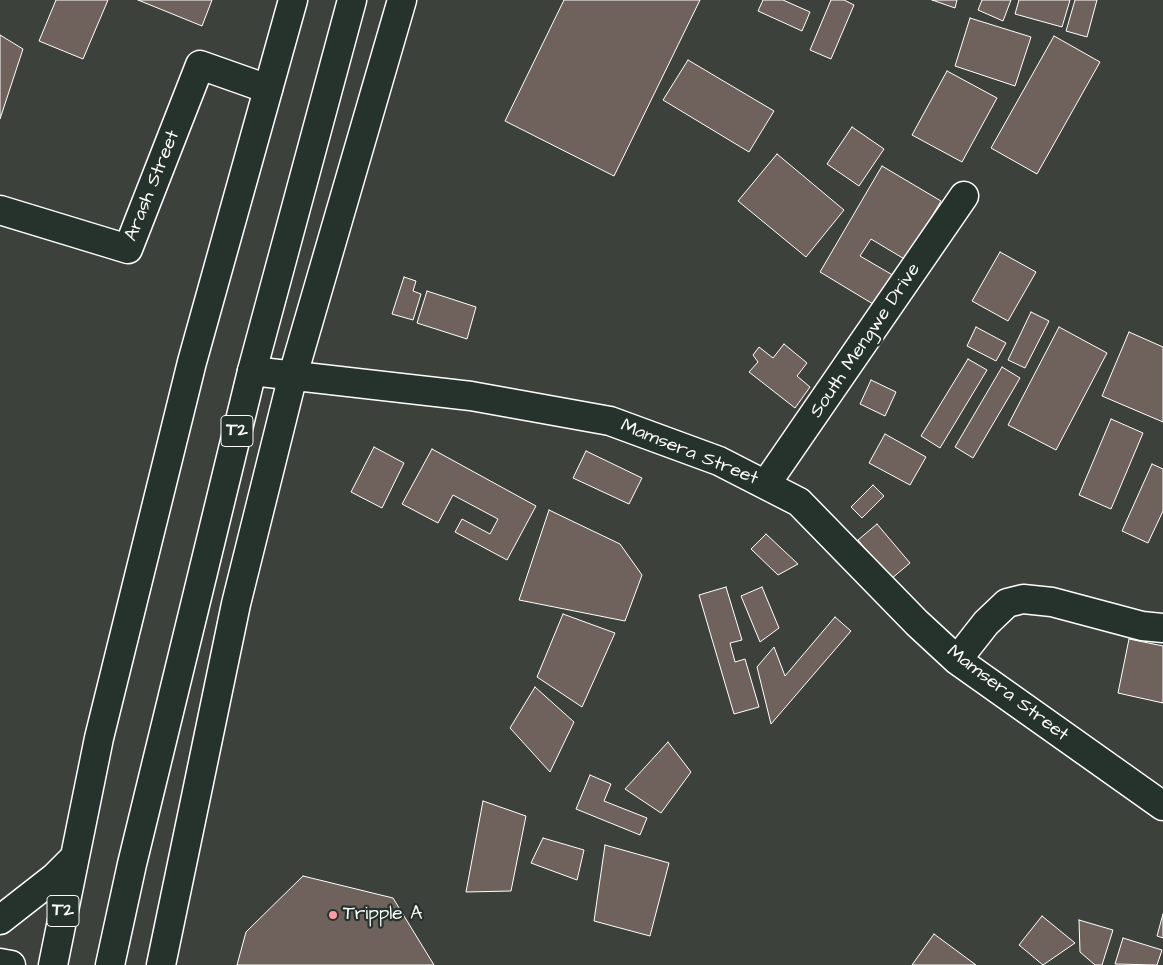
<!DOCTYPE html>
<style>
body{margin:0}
canvas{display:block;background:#3c413b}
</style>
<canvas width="1163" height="965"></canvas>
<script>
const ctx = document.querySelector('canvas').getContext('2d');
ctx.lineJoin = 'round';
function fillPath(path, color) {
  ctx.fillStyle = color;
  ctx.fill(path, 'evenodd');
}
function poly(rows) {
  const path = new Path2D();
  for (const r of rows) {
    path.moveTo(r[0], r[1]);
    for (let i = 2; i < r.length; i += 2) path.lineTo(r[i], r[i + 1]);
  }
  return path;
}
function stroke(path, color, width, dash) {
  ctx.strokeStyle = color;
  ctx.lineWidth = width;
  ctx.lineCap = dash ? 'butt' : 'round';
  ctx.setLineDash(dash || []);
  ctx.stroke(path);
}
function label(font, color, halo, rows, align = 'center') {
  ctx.font = font + ' "Architects Daughter",sans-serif';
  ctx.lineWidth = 4.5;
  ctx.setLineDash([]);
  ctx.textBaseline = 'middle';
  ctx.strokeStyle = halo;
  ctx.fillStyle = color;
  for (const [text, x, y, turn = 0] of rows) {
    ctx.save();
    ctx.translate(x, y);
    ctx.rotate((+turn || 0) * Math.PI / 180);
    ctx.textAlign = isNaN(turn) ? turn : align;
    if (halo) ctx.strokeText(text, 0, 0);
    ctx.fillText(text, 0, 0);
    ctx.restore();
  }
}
const building = poly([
 [56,0,108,0,83,59,39,41,56,0],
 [138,0,212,0,202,26,138,0],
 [564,0,700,0,614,176,505,121,564,0],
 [763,0,783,0,810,12,802,31,758,11,763,0],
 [831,0,844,0,854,5,831,59,810,50,831,0],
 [932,0,957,0,955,8,932,0],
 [982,0,1011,0,1003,21,978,10,982,0],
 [1019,0,1070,0,1062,27,1015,14,1019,0],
 [1075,0,1097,0,1087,37,1066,31,1075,0],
 [970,18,1031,37,1015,86,955,66,970,18],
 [0,35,23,49,0,119,0,35],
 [1054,36,1100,62,1037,174,991,148,1054,36],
 [688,60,774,111,749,152,663,100,688,60],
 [947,71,997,98,962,162,912,135,947,71],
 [852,127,884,149,859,186,827,164,852,127],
 [777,154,844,210,806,257,738,201,777,154],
 [882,166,941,201,906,260,871,239,860,256,896,277,878,307,820,272,882,166],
 [1000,252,1036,272,1008,321,972,301,1000,252],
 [404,277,416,281,413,291,421,294,413,320,392,314,404,277],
 [427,291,476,307,467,339,417,323,427,291],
 [1031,312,1049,321,1025,368,1008,360,1031,312],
 [976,327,1006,343,996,361,967,346,976,327],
 [1059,327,1107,353,1056,450,1008,425,1059,327],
 [1129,332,1163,347,1163,422,1102,396,1129,332],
 [784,344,807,363,797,376,810,387,795,408,749,372,758,362,753,355,759,347,773,358,784,344],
 [968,359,987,370,940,448,921,436,968,359],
 [1002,367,1020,378,973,458,955,447,1002,367],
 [871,380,896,392,885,416,860,404,871,380],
 [1111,419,1143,433,1111,509,1079,495,1111,419],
 [885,434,926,457,910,485,869,463,885,434],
 [374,447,404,463,382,508,351,492,374,447],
 [432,449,536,506,507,560,455,532,462,519,490,534,498,519,453,495,438,523,402,504,432,449],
 [586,451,642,478,629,504,573,478,586,451],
 [1152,464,1163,469,1163,511,1148,543,1122,531,1152,464],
 [873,485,884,496,862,518,851,507,873,485],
 [549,510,620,544,642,575,625,621,519,600,549,510],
 [877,524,910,563,891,579,858,540,877,524],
 [766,534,798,564,778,575,751,549,766,534],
 [726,587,742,640,730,643,735,662,745,659,759,707,734,714,699,595,726,587],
 [762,587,779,628,760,642,741,596,762,587],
 [563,614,615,633,582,707,537,677,563,614],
 [835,617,851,631,771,724,757,667,774,647,785,676,835,617],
 [1129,639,1163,646,1163,703,1118,693,1129,639],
 [535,687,574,722,550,772,510,728,535,687],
 [668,742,691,772,661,813,625,789,668,742],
 [590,775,611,784,604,801,647,818,640,835,576,809,590,775],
 [483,801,526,816,511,891,466,892,483,801],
 [543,838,584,850,577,880,531,863,543,838],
 [605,845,669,863,650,936,594,921,605,845],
 [303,876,393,898,434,965,237,965,246,932,303,876],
 [1163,914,1163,938,1157,936,1163,914],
 [1042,916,1075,943,1043,965,1019,945,1042,916],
 [1079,920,1113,930,1102,965,1095,965,1080,952,1079,920],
 [934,934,976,965,912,965,934,934],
 [1123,938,1162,950,1157,965,1115,964,1123,938]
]);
const minor = poly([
 [0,210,128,249,200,65,268,89],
 [252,371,471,396,610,421,719,461,799,502,917,623,957,660,1163,806],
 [766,484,964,196],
 [957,660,986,623,1007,603,1023,599,1052,602,1142,626,1163,628],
 [161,965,236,604,293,375,402,0]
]);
const highway = poly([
 [0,920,55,877,74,858],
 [0,963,11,965],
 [53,965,99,738,192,362,293,0],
 [110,965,132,864,252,371,352,0]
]);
const markers = [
 [333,915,5,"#ff9aa2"]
];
const shields = [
 [237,431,32],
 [63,911,32]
];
const shieldNames = [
 ["T2",237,431],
 ["T2",63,911]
];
const streetNames = [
 ["Arash Street",153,186,-68],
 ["South Mengwe Drive",866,341,-56],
 ["Mamsera Street",689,453,22],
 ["Mamsera Street",1007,694,37]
];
const poiNames = [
 ["Tripple A",343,915]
];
fillPath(building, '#6f625d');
stroke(building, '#fff', 1);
stroke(minor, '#fff', 31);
stroke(highway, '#fff', 31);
stroke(minor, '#26332d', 28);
stroke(highway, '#26332d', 28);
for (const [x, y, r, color] of markers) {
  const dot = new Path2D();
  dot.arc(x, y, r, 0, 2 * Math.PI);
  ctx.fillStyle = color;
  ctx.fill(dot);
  stroke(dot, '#26332d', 2);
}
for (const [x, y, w] of shields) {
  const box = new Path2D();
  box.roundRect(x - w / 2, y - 15.5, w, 31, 4);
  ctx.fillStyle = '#26332d';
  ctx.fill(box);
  stroke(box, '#fff', 1);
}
label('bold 18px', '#fff', null, shieldNames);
label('19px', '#fff', '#26332d', streetNames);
label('19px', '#fff', '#26332d', poiNames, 'left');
</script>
